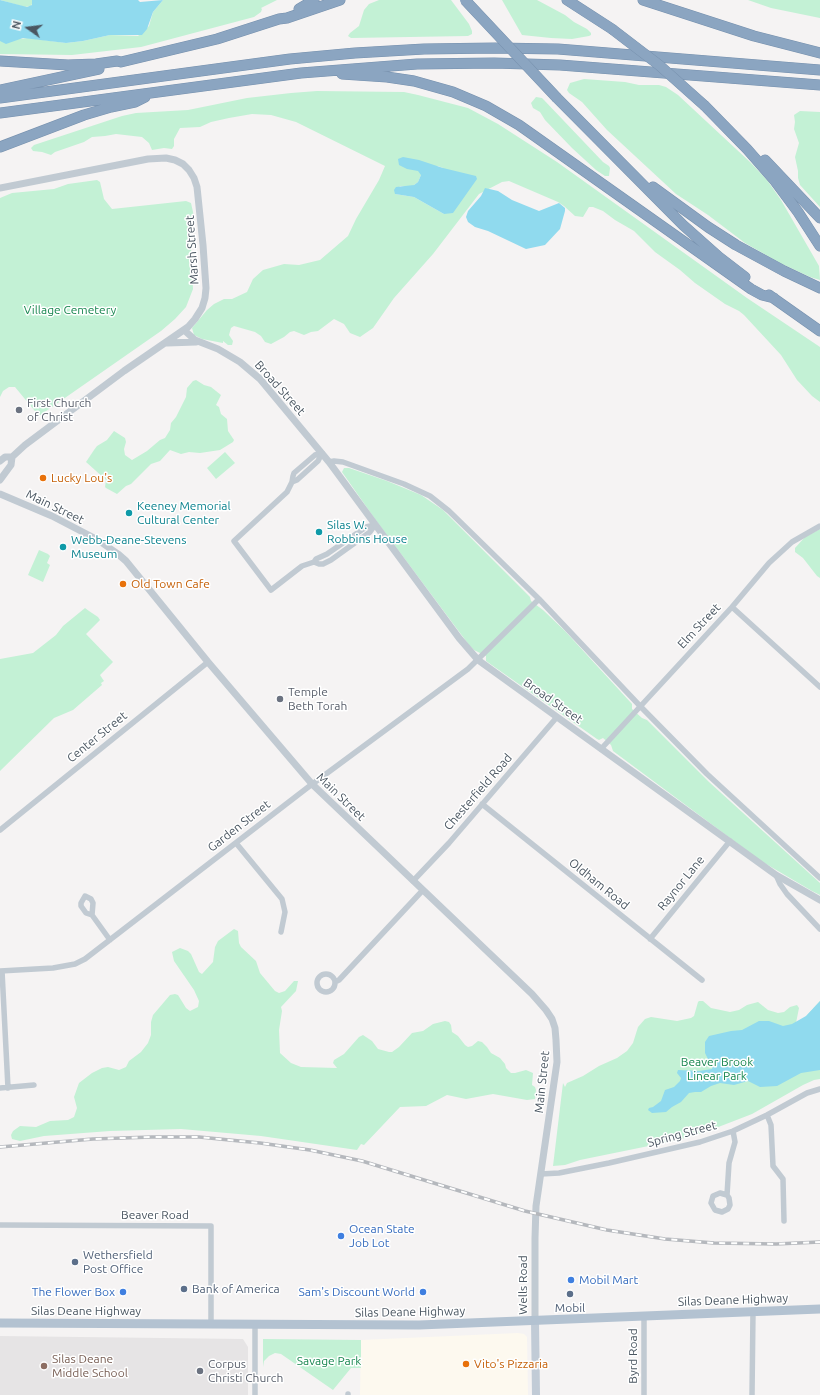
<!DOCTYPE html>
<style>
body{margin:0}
#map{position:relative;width:820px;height:1395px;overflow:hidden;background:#f5f3f3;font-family:Ubuntu,sans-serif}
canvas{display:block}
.north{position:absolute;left:8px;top:8px;width:40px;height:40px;-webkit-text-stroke:3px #fff;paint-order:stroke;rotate:284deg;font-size:11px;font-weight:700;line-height:16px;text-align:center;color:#4a5661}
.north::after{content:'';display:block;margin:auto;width:14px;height:18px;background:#4a5661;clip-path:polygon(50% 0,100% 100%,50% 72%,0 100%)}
</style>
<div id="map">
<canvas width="820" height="1395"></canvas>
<div class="north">N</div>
</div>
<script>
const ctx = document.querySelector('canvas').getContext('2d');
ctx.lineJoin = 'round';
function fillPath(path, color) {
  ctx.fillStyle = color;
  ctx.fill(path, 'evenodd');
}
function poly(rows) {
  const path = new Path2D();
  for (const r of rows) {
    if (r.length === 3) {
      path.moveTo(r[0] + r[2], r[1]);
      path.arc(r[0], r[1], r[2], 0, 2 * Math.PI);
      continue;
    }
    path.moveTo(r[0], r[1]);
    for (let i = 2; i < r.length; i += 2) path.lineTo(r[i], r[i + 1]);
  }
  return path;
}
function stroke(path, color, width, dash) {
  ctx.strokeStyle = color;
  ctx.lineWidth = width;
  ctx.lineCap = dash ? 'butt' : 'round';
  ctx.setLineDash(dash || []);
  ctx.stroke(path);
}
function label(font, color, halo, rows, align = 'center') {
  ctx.font = font + ' Ubuntu,sans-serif';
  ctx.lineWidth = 3;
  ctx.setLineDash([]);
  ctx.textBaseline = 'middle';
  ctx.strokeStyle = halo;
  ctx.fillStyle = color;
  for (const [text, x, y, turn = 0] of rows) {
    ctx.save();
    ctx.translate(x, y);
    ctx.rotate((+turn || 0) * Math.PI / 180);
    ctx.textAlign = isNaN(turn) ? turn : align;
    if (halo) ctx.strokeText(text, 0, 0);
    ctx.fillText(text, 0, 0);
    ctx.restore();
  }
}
const commercial = poly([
 [518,1333,524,1334,527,1337,528,1395,360,1395,361,1340]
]);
const education = poly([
 [0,1336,243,1339,248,1347,248,1395,0,1395]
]);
const green = poly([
 [0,0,32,0,33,2,31,6,25,7],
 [163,0,277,0,261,8,262,9,261,12,254,17,141,47,72,55,0,54,0,41,28,38,66,43,83,41,110,35,138,36,149,26,153,12],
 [379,0,451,0,469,24,472,31,472,34,468,36,351,38,348,36,350,33,359,26,364,10,369,4],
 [502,0,537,0,565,15,574,22,587,29,591,33,591,35,589,36,572,39,551,38,522,35],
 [748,0,820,0,820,18,771,8],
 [584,79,625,82,639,85,659,85,666,87,678,95,750,162,767,180,781,200,819,266,820,280,810,277,780,263,745,243,708,215,676,194,607,130,582,102,569,93,567,90,570,83],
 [317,91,404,92,418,95,468,108,498,124,557,162,747,298,820,347,820,402,812,396,797,380,781,355,744,315,739,311,725,304,695,283,680,270,655,252,634,231,615,220,603,211,593,207,589,207,583,217,575,216,564,206,558,202,509,181,502,182,479,194,433,254,394,298,373,328,360,337,350,333,344,324,334,319,318,331,311,332,304,335,294,331,290,332,284,337,271,344,265,342,261,336,255,332,234,326,231,328,229,335,233,341,232,345,228,345,223,341,223,343,202,339,194,335,192,328,207,310,214,304,224,299,232,299,247,292,253,279,263,270,284,264,299,265,320,260,348,236,356,219,379,180,385,166,296,122,271,115,252,114,229,118,211,122,200,127,180,128,174,139,174,146,172,149,164,148,152,150,149,143,142,137,116,134,105,136,92,137,84,142,55,152,51,155,42,152,33,151,31,148,34,145,122,116,136,113,188,110,247,98,291,93],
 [438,166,443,168,444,214,414,197,395,194,400,186,411,187,414,185,418,182,421,175],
 [536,97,542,98,544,100,603,162,609,166,610,168,609,176,605,176,596,170,572,148,545,120,540,112,533,108,531,103],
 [800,111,820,112,820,207,800,185,798,178,798,171,795,157,799,143,794,129,795,122,794,115],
 [97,180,100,182,104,199,112,209,186,201,191,203,195,221,194,227,190,228,193,289,186,307,175,319,161,331,39,416,15,387,9,387,3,391,0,397,0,198,12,193,54,189,68,184],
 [196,380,204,385,211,387,221,395,216,405,219,407,221,414,227,419,228,431,234,440,233,442,220,450,200,453,189,452,181,454,170,450,160,461,151,464,131,484,126,486,117,494,106,488,105,487,106,480,105,479,86,462,94,450,97,446,107,440,114,431,125,438,126,442,124,449,125,455,132,460,147,451,160,440,165,438,170,430,171,423,176,417,186,397,187,388,193,381],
 [225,452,235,463,216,479,207,468],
 [344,468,349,468,387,481,421,495,443,510,530,597,531,601,543,610,565,631,632,704,632,709,642,718,647,720,709,782,820,883,820,895,812,891,761,861,613,751,611,745,603,738,599,740,597,739,486,661,486,656,474,650,469,645,375,519,342,472],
 [820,529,820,578,817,576,803,558,795,552,795,548,805,537],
 [39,550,48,554,50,556,47,563,50,565,43,582,28,575],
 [85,608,89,611,98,617,100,620,86,634,113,662,100,675,104,681,101,683,102,685,73,710,54,718,0,771,0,659,33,653,56,635,63,626],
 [234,929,238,931,239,943,241,947,256,961,260,973,275,991,279,993,285,991,294,981,298,981,296,991,281,1007,282,1011,279,1030,280,1053,291,1063,301,1067,337,1068,333,1063,334,1060,344,1054,359,1037,363,1035,372,1041,378,1049,389,1052,392,1052,399,1047,412,1033,423,1031,433,1024,445,1021,449,1022,451,1025,452,1032,458,1036,465,1045,468,1047,472,1046,478,1041,482,1042,487,1047,491,1053,500,1058,505,1064,506,1068,511,1073,515,1073,526,1070,533,1073,532,1085,535,1087,536,1090,535,1099,527,1100,493,1094,466,1099,447,1095,426,1106,400,1107,364,1145,361,1144,357,1150,261,1136,181,1129,110,1131,44,1136,20,1141,12,1139,11,1135,13,1131,20,1126,36,1127,50,1121,68,1120,74,1117,77,1108,74,1097,79,1083,92,1073,102,1068,108,1067,119,1070,126,1067,129,1061,141,1052,148,1043,151,1035,151,1022,153,1015,170,995,175,994,178,995,186,1008,190,1011,198,1007,199,1001,194,990,174,961,172,952,180,948,188,951,191,954,199,972,202,974,213,962,215,947,218,941],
 [699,1001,703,1001,711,1008,730,1012,739,1010,747,1005,758,1002,768,1010,778,1013,784,1012,790,1007,797,1005,799,1008,796,1023,799,1024,820,1001,820,1079,814,1080,803,1085,752,1114,708,1131,678,1140,580,1160,565,1165,553,1166,563,1083,565,1087,567,1083,583,1076,599,1066,617,1058,627,1051,633,1043,638,1027,645,1019,651,1017,677,1021,691,1018,694,1016,698,1002],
 [263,1339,361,1340,361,1368,351,1368,333,1390,281,1354,275,1353,269,1356,264,1361,263,1367]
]);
const water = poly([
 [0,0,27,7,32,5,32,0,138,0,140,2,163,0,153,12,147,29,142,35,110,35,83,41,66,43,23,38,6,44,0,41],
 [403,157,419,160,443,168,476,176,477,179,453,213,444,214,414,197,395,194,394,190,396,187,414,185,418,182,421,175,418,171,407,169,399,165,398,159],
 [485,188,498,191,512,200,539,211,559,203,565,208,565,211,560,229,545,245,526,249,488,231,475,227,468,222,466,217,468,211,481,196],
 [820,1001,820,1070,801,1073,777,1086,760,1087,748,1081,734,1085,720,1083,711,1086,701,1092,695,1092,689,1093,681,1102,672,1107,666,1112,652,1113,648,1110,649,1108,653,1107,661,1101,665,1090,674,1087,680,1081,681,1078,677,1073,678,1070,699,1071,712,1069,714,1061,708,1059,705,1053,705,1042,709,1036,731,1031,742,1030,759,1021,769,1021,783,1026,792,1024,806,1016]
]);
const minor = poly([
 [322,453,315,455,294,473,293,476,292,482,287,492,234,541,271,590,302,566,314,562,316,559,327,554,366,527,375,525],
 [329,462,334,461,343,462,404,484,430,496,449,511,539,599,640,706,707,774,820,878],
 [292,482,297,480,318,461,322,453],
 [314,562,319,564,323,564,331,560,370,532,375,525],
 [732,607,820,687],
 [601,749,732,607,769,563,792,542,820,526],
 [482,804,702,980],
 [0,830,208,662],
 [236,843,282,899,285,912,281,932],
 [776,875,780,884,787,894,820,929],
 [413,881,449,843,557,717],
 [92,915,93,903,91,899,85,896,81,903,81,906,86,913,92,915,110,940],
 [650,939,730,841],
 [0,971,53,968,75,964,85,959,307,788,468,669,539,599],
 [2,971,8,1088],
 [326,983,9],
 [335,982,339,980,423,890],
 [0,1088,34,1085],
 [767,1115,771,1125,773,1166,783,1179,784,1221],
 [541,1174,559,1173,609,1163,700,1142,733,1131,767,1115,807,1093,820,1089],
 [727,1195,720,1193,713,1196,711,1203,715,1210,722,1212,728,1209,730,1205,729,1198,727,1195,729,1163,735,1142,733,1131],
 [0,1225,211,1226,211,1324],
 [644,1316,644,1395],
 [348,1394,348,1395],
 [255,1395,255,1324],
 [752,1395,753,1312]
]);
const tertiary = poly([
 [0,188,148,159,166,158,175,160,183,164,189,170,194,178,197,187,203,245,206,288,205,298,202,308,195,319,188,327,124,371,25,445,12,457,11,465,0,480],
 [184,330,195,340,218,349,240,362,260,379,329,462,459,638,478,660,776,875,820,900],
 [167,343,196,342],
 [0,461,5,457,12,457],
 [0,494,52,516,98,540,118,554,126,561,208,662,312,784,532,994,546,1010,552,1019,555,1028,556,1040,557,1062,536,1206,535,1238,535,1321]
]);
const secondary = poly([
 [535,1321,536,1395]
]);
const primary = poly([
 [0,1323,419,1325,820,1309]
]);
const motorway = poly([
 [567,0,612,29],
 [643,0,754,36,820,53],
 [299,9,314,0],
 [0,61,68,65,96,64,117,61,121,62,217,39,279,19,287,18,340,0],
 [342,74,387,77,414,81,453,92,486,106,519,125,751,289,762,295,774,298],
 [0,90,99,69],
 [0,98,290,59,355,53,424,49,495,48,558,49,820,70],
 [557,98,683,225,719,257,745,277],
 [705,106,747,149,775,181,798,212,820,246],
 [0,113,301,73,417,64,494,63,560,65,820,85],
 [0,147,84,115,111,107,135,102,145,97],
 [765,160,820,218],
 [653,187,708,227,736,245,784,271,820,288],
 [769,295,820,331]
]);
const rail = poly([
 [0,1147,93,1139,152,1137,199,1137,260,1143,310,1150,362,1161,525,1211,607,1230,665,1239,714,1243,776,1244,820,1242]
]);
const motorwayBridge = poly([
 [465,0,557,98],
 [612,29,659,65,705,106]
]);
const markers = [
 [19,410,4,"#6b7280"],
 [43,478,4,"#e8710a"],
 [129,513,4,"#0f9aa8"],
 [319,532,4,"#0f9aa8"],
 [63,547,4,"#0f9aa8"],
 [123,584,4,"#e8710a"],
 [280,699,4,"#6b7280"],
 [341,1236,4,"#3f7fe0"],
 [75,1262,4,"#5c6f8a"],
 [571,1280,4,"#3f7fe0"],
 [184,1289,4,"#5c6f8a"],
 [123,1292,4,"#3f7fe0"],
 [423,1292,4,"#3f7fe0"],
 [570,1294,4,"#5c6f8a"],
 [466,1364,4,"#e8710a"],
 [44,1366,4,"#8d6e63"],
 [200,1371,4,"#6b7280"]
];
const streetNames = [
 ["Marsh Street",192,250,-94],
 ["Broad Street",280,388,48],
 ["Main Street",55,507,26],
 ["Elm Street",699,626,-47],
 ["Broad Street",553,701,35],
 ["Center Street",97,737,-39],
 ["Chesterfield Road",478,792,-49],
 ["Main Street",341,797,44],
 ["Garden Street",239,826,-38],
 ["Raynor Lane",681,883,-51],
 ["Oldham Road",599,884,39],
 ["Main Street",542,1082,-84],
 ["Spring Street",682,1134,-15],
 ["Beaver Road",155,1215],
 ["Wells Road",523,1285,-90],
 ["Silas Deane Highway",733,1300,-2],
 ["Silas Deane Highway",86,1311],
 ["Silas Deane Highway",410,1312,-1],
 ["Byrd Road",633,1356,-90]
];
const parkNames = [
 ["Village Cemetery",70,310],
 ["Beaver Brook",717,1062],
 ["Linear Park",717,1076],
 ["Savage Park",329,1361]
];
const worshipNames = [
 ["First Church",27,403],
 ["of Christ",27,417],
 ["Temple",288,692],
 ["Beth Torah",288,706],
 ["Corpus",208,1364],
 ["Christi Church",208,1378]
];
const foodNames = [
 ["Lucky Lou's",51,478],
 ["Old Town Cafe",131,584],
 ["Vito's Pizzaria",474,1364]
];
const cultureNames = [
 ["Keeney Memorial",137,506],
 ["Cultural Center",137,520],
 ["Silas W.",327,525],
 ["Robbins House",327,539],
 ["Webb-Deane-Stevens",71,540],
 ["Museum",71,554]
];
const shopNames = [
 ["Ocean State",349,1229],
 ["Job Lot",349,1243],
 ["Mobil Mart",579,1280],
 ["The Flower Box",115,1292,"right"],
 ["Sam's Discount World",415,1292,"right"]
];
const serviceNames = [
 ["Wethersfield",83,1255],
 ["Post Office",83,1269],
 ["Bank of America",192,1289],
 ["Mobil",570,1308,"center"]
];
const educationNames = [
 ["Silas Deane",52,1359],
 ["Middle School",52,1373]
];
fillPath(commercial, '#fdf9ef');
fillPath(education, '#e6e4e5');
fillPath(green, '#c3f1d5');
fillPath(water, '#90daee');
stroke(motorway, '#7690ad', 11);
stroke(minor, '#c1cad2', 5.5);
stroke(tertiary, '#c1cad2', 7);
stroke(secondary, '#c1cbd6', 8);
stroke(primary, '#b3c2d1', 9);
stroke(motorway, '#8ba5c1', 10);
stroke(rail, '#b5b8bd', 3.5);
stroke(rail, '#fff', 2, [6]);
stroke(motorwayBridge, '#7690ad', 11, []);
stroke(motorwayBridge, '#8ba5c1', 10);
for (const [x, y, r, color] of markers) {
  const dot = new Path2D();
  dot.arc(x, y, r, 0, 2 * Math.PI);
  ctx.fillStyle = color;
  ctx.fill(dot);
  stroke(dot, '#fff', 1.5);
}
label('12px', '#4a5661', '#fff', streetNames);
label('12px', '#17864f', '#fff', parkNames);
label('12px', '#5b616d', '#fff', worshipNames, 'left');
label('12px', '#c56008', '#fff', foodNames, 'left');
label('12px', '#0d838f', '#fff', cultureNames, 'left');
label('12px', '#366cbe', '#fff', shopNames, 'left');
label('12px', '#4e5e75', '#fff', serviceNames, 'left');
label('12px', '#785e54', '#fff', educationNames, 'left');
</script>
